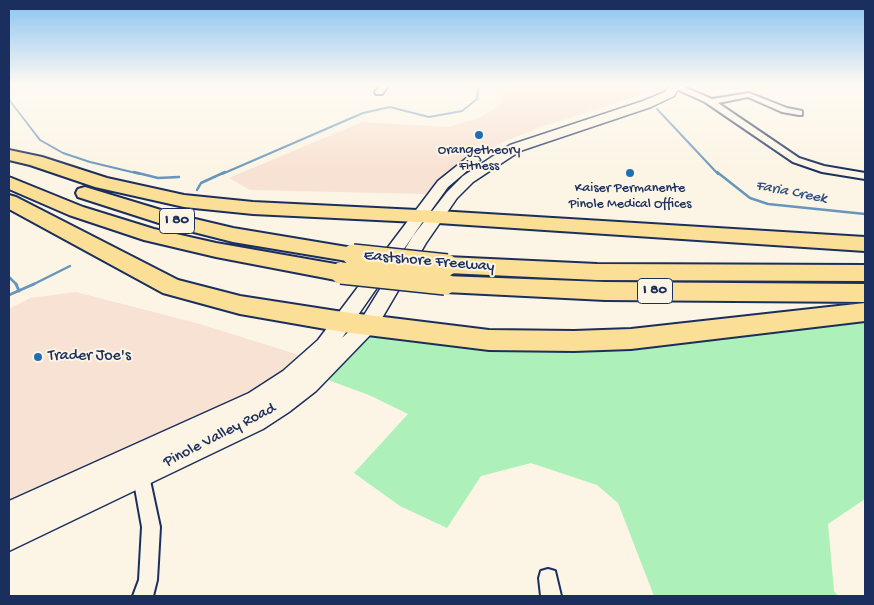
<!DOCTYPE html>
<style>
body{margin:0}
#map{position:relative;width:874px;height:605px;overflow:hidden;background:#fcf5e5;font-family:"Gochi Hand",sans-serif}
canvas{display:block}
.frame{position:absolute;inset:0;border:10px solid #1b2f5e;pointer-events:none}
</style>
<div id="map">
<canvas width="874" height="605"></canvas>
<div class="frame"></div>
</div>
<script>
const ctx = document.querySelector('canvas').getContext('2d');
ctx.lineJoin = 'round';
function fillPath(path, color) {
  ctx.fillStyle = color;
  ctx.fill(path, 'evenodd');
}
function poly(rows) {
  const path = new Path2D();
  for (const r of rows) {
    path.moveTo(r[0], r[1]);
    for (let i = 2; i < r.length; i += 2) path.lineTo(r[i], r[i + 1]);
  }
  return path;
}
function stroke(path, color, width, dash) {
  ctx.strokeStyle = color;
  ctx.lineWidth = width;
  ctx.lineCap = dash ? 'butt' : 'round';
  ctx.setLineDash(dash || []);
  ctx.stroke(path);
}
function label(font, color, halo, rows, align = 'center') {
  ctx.font = font + ' "Gochi Hand",sans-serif';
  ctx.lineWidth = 4;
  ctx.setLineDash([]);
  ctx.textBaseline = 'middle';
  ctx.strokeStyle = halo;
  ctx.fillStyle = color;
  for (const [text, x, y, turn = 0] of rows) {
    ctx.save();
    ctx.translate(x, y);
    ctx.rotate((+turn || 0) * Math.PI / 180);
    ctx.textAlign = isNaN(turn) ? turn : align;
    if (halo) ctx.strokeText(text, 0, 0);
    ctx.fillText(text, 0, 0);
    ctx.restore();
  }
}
const built = poly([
 [501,85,659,85,660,89,541,127,508,140,467,160,425,194,250,190,229,178,362,122,448,127,479,118,502,103],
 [76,292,200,324,299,355,271,381,245,398,9,503,9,309,30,298]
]);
const green = poly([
 [865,312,865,499,828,524,834,591,838,596,654,596,618,503,597,485,531,463,481,476,447,528,400,506,354,473,408,414,369,395,317,376,368,325,631,339]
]);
const streamFar2 = poly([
 [9,97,10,101,40,140,63,153,90,162,140,174],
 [657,109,718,174],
 [222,174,363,113,390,107,429,117,462,111,477,99,479,85]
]);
const streamFar1 = poly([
 [134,172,158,178,179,177],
 [717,172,750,198,768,204,865,214],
 [197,190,201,183,225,172],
 [9,277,17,285],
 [32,285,70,266]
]);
const stream = poly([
 [16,284,19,291],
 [9,295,34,284]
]);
const minor = poly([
 [381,85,389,85,382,94,376,94,375,92,381,85],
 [679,85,712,99,749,93,787,108,802,111,802,115,799,115,782,112,748,97,718,103,799,158,824,166,865,173,865,179,822,172,793,162,705,102,670,86,679,85],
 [140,463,146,465,148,471,160,527,157,580,153,596,133,596,139,580,142,527,132,471,134,465,140,463],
 [548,569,555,571,561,596,541,596,539,578,541,571,548,569]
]);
const secondary = poly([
 [669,85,680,86,674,96,651,107,520,151,473,182,457,198,426,243,375,330,316,391,289,412,263,429,9,551,9,501,249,393,283,371,318,340,438,181,468,157,478,157,480,160,448,187,424,220,342,338,361,320,413,236,447,192,463,176,510,145,643,101,665,92,669,85]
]);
const motorway = poly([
 [9,150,42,157,107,178,184,195,253,202,438,211,865,237,865,251,438,223,253,214,184,207,95,187,30,165,9,160,9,150],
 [9,177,83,207,154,229,216,243,341,265,349,267,352,273,349,279,341,281,216,257,144,240,69,215,9,189,9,177],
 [85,187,174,214,233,228,353,248,361,250,364,255,361,260,353,262,233,242,162,224,78,197,76,193,78,189,85,187],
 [9,195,16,197,178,280,240,296,343,312,489,330,574,331,631,329,865,303,865,321,631,349,574,351,489,350,343,332,240,314,163,293,9,209,9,195],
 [447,257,597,264,865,265,865,281,597,280,447,273,439,270,436,265,439,260,447,257],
 [445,276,605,282,865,284,865,302,605,300,445,292,437,290,434,284,437,278,445,276]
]);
const motorwayBridge = poly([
 [353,255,447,265],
 [341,273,445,284]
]);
const markers = [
 [479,135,5,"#1f6fb2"],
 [630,173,5,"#1f6fb2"],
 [38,357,5,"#1f6fb2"]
];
const farPoinames = [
 ["Orangetheory",479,151],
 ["Fitness",479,167],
 ["Kaiser Permanente",630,189],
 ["Pinole Medical Offices",630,205]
];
const farWaternames = [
 ["Faria Creek",791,193,11]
];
const shields = [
 [177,221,35],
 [655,291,35]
];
const shieldNames = [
 ["I 80",177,221],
 ["I 80",655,291]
];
const streetNames = [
 ["Eastshore Freeway",429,262,5],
 ["Pinole Valley Road",220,436,-27]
];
const poiNames = [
 ["Trader Joe's",48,357]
];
fillPath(built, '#f8e2d3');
fillPath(green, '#aef0b9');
stroke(streamFar2, '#6796bd', 2);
stroke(streamFar1, '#6796bd', 2.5);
stroke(stream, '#6796bd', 3);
stroke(minor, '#1b2f5e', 4);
stroke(secondary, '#1b2f5e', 3);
stroke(motorway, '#1b2f5e', 4);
fillPath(minor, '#fcf5e5');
fillPath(secondary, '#fcf5e5');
fillPath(motorway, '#fbdf96');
stroke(motorwayBridge, '#1b2f5e', 24, []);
stroke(motorwayBridge, '#fbdf96', 21);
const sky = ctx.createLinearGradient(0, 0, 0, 170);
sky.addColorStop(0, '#89c3f0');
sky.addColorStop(0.5, '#fefaf3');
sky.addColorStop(1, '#fefaf300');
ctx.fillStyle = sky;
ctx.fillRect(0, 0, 874, 170);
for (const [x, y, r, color] of markers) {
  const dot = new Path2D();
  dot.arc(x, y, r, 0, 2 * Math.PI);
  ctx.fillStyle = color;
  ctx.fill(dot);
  stroke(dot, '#fcf5e5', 2);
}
label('14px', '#1b2f5e', '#fcf5e5', farPoinames);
label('italic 15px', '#34517e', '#fcf5e5', farWaternames);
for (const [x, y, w] of shields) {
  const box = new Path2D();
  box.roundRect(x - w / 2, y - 12.5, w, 25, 4);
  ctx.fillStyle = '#fcf5e5';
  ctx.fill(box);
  stroke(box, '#1b2f5e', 1);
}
label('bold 15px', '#1b2f5e', null, shieldNames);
label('16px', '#1b2f5e', '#fcf5e5', streetNames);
label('16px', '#1b2f5e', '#fcf5e5', poiNames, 'left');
</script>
